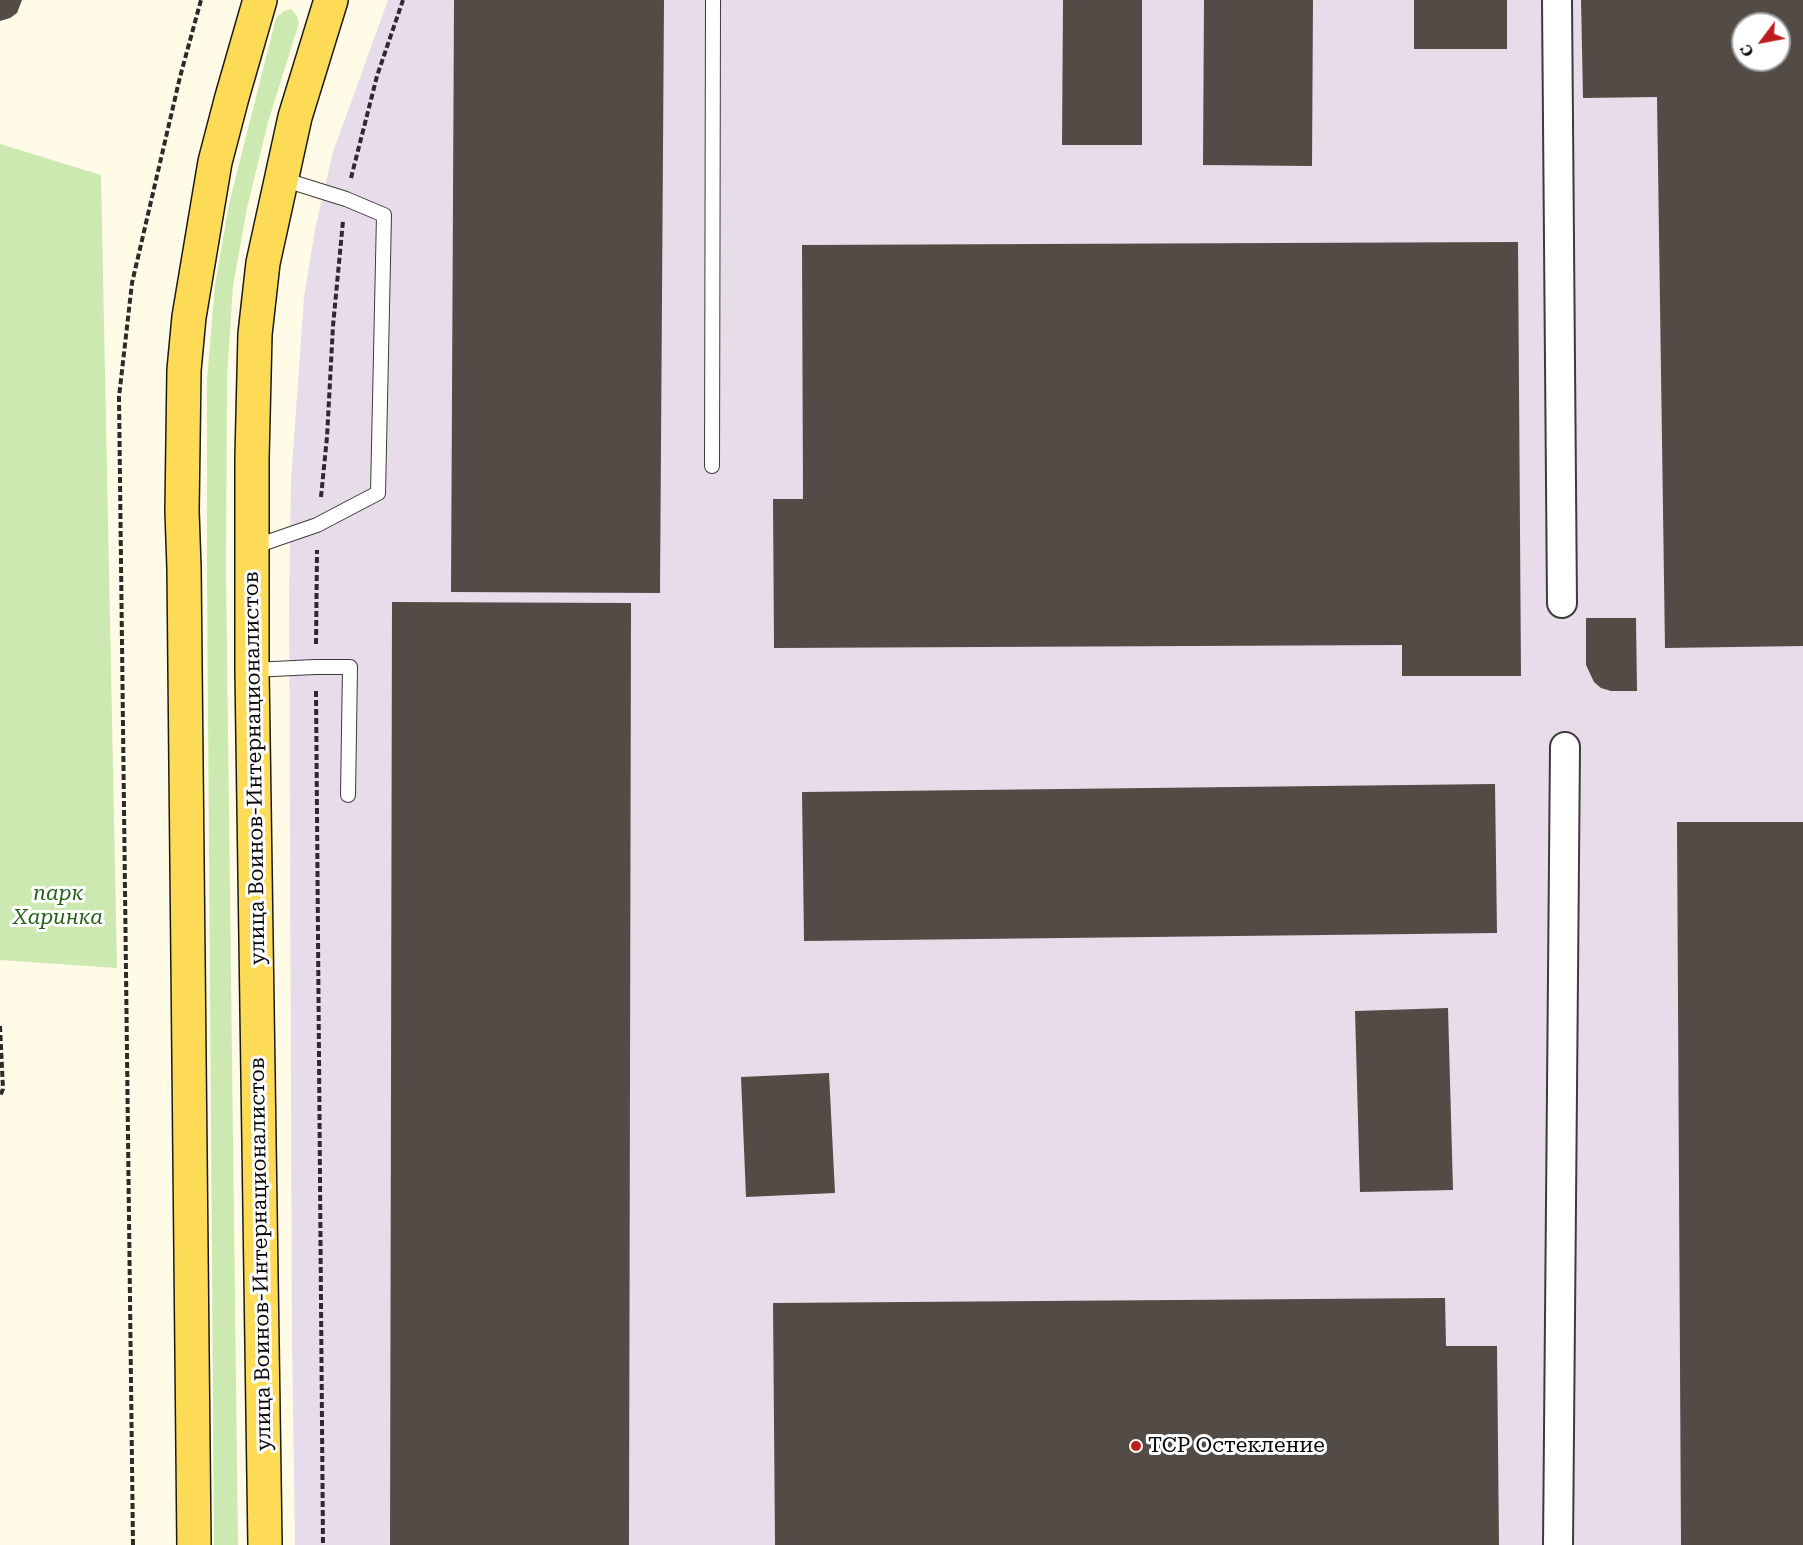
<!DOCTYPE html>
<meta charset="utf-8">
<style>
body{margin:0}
#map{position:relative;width:1803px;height:1545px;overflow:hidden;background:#fffbe6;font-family:"Roboto Serif",serif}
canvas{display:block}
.north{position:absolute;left:1731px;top:12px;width:60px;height:60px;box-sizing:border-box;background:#fff;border:2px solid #9d9d9d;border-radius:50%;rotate:238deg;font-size:16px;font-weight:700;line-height:24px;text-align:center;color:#090909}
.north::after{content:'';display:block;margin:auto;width:21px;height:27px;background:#bc1e20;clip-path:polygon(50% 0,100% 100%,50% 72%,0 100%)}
</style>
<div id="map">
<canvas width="1803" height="1545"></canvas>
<div class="north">С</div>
</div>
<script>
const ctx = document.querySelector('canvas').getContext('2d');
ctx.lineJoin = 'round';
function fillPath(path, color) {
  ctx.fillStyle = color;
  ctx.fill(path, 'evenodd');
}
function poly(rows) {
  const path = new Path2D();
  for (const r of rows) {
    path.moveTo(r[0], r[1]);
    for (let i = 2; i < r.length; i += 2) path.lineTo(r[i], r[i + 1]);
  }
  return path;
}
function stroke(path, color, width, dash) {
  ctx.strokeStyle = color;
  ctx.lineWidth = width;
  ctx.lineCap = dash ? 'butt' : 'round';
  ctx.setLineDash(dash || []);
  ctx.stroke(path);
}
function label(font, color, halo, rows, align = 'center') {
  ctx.font = font + ' "Roboto Serif",serif';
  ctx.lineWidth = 6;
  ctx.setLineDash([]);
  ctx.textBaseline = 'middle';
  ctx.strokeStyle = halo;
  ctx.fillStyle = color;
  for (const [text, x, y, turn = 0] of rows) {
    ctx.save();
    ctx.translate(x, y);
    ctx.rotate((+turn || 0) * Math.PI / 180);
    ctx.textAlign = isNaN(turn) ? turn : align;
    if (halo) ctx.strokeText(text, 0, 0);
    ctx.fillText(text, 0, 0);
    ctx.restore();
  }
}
const industrial = poly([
 [388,0,1803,0,1803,1545,295,1545,292,1340,289,595,291,481,304,297,315,229,333,152],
 [1743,24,1779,24,1779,60,1743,60]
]);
const green = poly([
 [291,9,297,16,299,23,268,122,247,208,233,286,227,378,226,571,238,1545,214,1545,207,572,207,380,215,285,229,204,276,18,284,11],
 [0,144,101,175,117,968,0,960]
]);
const building = poly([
 [0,0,22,0,17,13,10,18,0,21],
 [454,0,664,0,660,593,451,592],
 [1063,0,1142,0,1142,145,1062,145],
 [1204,0,1313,0,1312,166,1203,165],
 [1414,0,1507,0,1507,49,1414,49],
 [1581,0,1803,0,1803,646,1665,648,1657,97,1583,98],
 [1743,24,1779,24,1779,60,1743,60],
 [1518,242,1521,676,1402,676,1402,645,774,648,773,499,803,499,802,245],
 [392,602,631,603,629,1545,390,1545],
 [1586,618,1636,618,1637,691,1611,691,1601,688,1594,682,1586,665],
 [1495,784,1497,933,804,941,802,792],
 [1677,822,1803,822,1803,1545,1681,1545],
 [1448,1008,1453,1190,1360,1192,1355,1011],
 [829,1073,835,1193,746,1197,741,1077],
 [1445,1298,1446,1346,1497,1346,1499,1545,775,1545,773,1303]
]);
const path = poly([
 [351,178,377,76,403,0],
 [321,497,327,437,333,326,343,221],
 [316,644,317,550],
 [316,691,323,1545],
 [0,1026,3,1089,0,1096],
 [133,1545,119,397,132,283,180,77,201,0]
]);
const service = poly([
 [712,466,713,0],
 [253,547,317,525,378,493,384,215,346,199,282,179],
 [252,670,315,667,350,667,348,795]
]);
const minor = poly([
 [1557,0,1562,603],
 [1558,1545,1565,747]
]);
const primary = poly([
 [194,1545,184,568,182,511,184,370,189,317,215,162,232,97,260,0],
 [265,1545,252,670,252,458,255,334,263,263,295,117,331,0]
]);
const markers = [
 [1136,1446,6,"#bc1e20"]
];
const streetNames = [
 ["улица Воинов-Интернационалистов",255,768,-91],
 ["улица Воинов-Интернационалистов",261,1254,-91]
];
const parkNames = [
 ["парк",58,894],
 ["Харинка",58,918]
];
const poiNames = [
 ["ТСР Остекление",1148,1446]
];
fillPath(industrial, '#e9dcea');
fillPath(green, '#cbe9b0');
fillPath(building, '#524b46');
stroke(service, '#3c3c3c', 16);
stroke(minor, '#3c3c3c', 32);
stroke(primary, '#1a1a1a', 36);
stroke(path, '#2b2b2b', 4, [6, 3]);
stroke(service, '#fff', 14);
stroke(minor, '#fff', 28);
stroke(primary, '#fedb57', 33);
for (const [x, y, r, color] of markers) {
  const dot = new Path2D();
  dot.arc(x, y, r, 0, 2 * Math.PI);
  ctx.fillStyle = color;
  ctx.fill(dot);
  stroke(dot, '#fff', 2);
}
label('21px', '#090909', '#fff', streetNames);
label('italic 21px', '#266219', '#fff', parkNames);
label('21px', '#090909', '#fff', poiNames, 'left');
</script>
